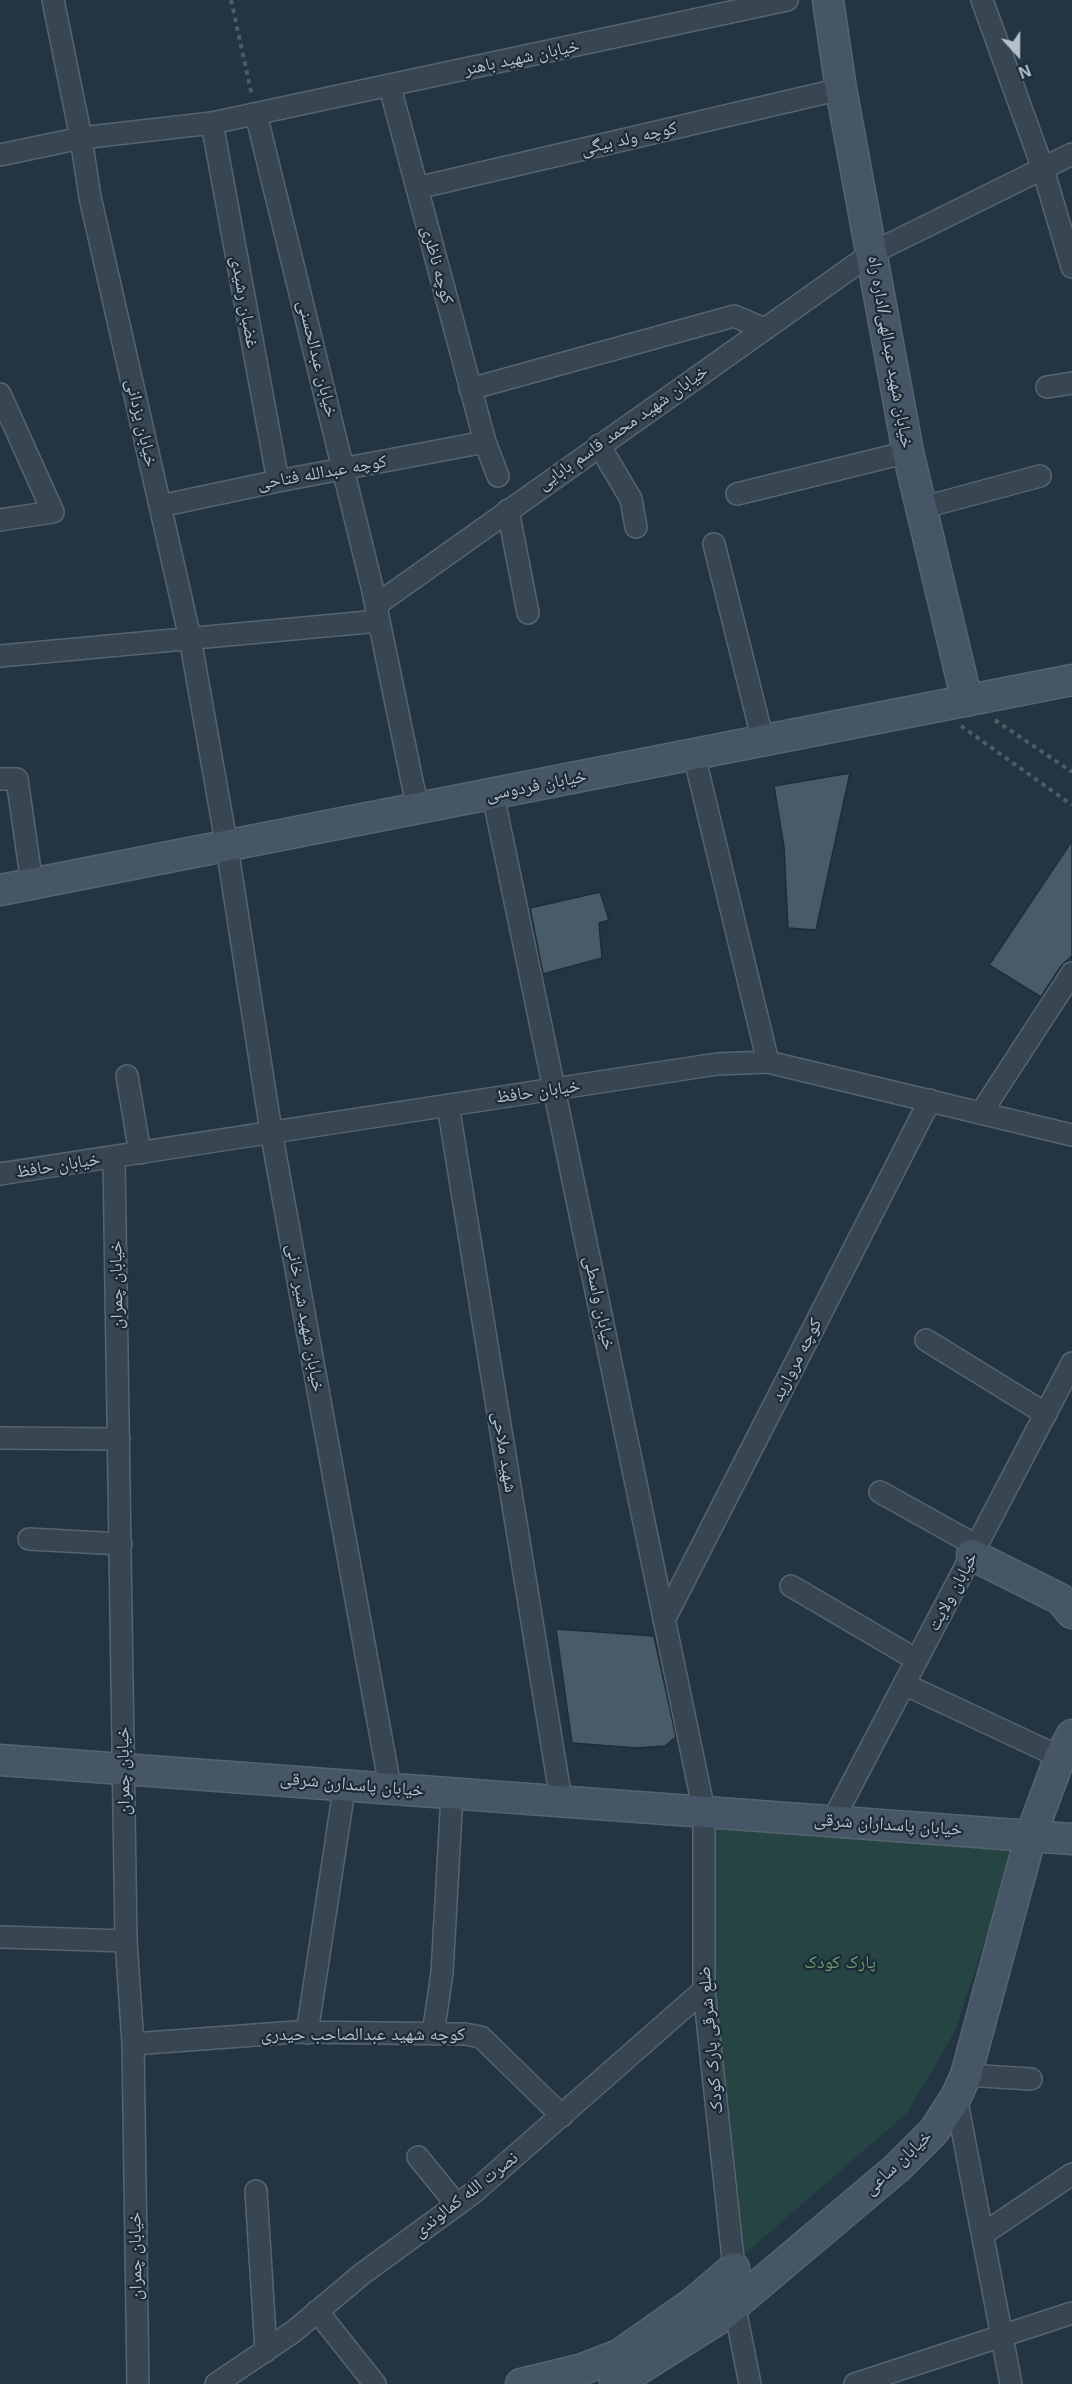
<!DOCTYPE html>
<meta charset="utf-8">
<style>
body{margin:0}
#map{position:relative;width:1072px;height:2384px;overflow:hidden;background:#233543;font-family:Arial,sans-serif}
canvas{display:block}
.north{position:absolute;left:988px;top:24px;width:60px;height:60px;-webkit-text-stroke:4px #1d2b37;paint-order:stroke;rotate:159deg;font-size:16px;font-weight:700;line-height:24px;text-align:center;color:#b5c1cc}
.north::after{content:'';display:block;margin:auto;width:21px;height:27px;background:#b5c1cc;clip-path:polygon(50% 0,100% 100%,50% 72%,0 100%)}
</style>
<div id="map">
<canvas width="1072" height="2384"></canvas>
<div class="north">N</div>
</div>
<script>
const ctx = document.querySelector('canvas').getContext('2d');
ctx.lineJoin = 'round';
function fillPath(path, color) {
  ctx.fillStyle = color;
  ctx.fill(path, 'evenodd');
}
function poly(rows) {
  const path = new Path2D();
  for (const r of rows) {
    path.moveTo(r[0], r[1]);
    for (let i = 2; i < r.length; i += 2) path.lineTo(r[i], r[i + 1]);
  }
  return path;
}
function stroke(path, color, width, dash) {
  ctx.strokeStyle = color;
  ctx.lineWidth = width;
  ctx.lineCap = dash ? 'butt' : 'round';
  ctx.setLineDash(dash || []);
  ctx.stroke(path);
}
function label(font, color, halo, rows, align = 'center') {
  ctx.font = font + ' Arial,"Noto Naskh Arabic",sans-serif';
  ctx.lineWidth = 4.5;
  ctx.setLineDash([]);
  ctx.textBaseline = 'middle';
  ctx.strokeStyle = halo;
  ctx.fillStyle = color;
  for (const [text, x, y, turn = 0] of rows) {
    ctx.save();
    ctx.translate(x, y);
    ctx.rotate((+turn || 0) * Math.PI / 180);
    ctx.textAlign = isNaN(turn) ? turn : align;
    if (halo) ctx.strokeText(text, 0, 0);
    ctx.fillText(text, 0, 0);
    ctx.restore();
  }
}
const green = poly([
 [708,1815,1009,1850,1000,1895,955,2031,912,2105,907,2113,739,2259,709,1989]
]);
const building = poly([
 [850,773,816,930,788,928,784,847,774,786,850,773],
 [1072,841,1072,956,1061,966,1041,997,989,965,1072,841],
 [600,892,609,920,599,923,602,958,543,974,530,908,600,892],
 [556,1629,654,1636,676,1737,665,1746,636,1748,572,1743,556,1629]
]);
const path = poly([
 [231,0,252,96],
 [995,720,1072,772],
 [961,726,1072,805]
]);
const street = poly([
 [53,0,81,138,90,197,190,638,227,847,271,1131,390,1787],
 [982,0,1043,169,1072,267],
 [390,87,485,442,498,476],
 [256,114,372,587,418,810],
 [212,123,278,481],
 [0,155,81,138,212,123,787,0],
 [417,188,841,89],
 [1047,387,1072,383],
 [470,389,734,316,765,329],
 [0,394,53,512,0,520],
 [599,445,631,499,636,527],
 [737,494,908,452],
 [160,506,278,481,485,442],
 [921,508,1040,476],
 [508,510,528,613],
 [714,544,763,741],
 [376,605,872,253,1072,154],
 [0,656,379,621],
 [694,755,768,1062],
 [0,779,17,779,32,884],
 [493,795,704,1811,704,1990,734,2268,734,2303,750,2384],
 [127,1076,140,1153],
 [448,1105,561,1800],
 [981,1113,1072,973],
 [114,1157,126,1941,133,2044,138,2384],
 [0,1174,717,1064,768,1062,1072,1135],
 [926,1340,1046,1414],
 [0,1438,119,1439],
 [880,1492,977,1546],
 [29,1539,121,1544],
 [791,1586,917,1660],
 [664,1620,930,1100],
 [904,1684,1060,1757],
 [833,1820,1072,1363],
 [2,1937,126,1941],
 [307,2033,345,1783],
 [433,2034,442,1973,452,1795],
 [133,2044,296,2032,465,2034,481,2037,562,2116],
 [966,2075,1031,2079],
 [956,2097,1011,2384],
 [418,2157,457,2205],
 [256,2191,266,2351],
 [983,2234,1072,2174],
 [317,2311,375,2384],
 [216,2384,293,2332,362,2274,473,2193,704,1990],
 [855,2384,1072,2313]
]);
const secondary = poly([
 [828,0,841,89,908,452,967,701],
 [0,890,1072,680],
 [972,1555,1060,1599,1072,1613],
 [0,1760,1072,1839],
 [521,2384,583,2369,619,2355,693,2303,734,2268],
 [615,2384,718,2319,897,2168,934,2131,956,2097,966,2075,1031,1835,1060,1757,1072,1735]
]);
const streetNames = [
 ["خیابان شهید باهنر",522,58,-12],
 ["کوچه ولد بیگی",629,139,-13],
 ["کوچه ناظری",437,265,75],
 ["غضبان رشیدی",244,302,80],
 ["خیابان شهید عبدالهی/اداره راه",890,352,80],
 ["خیابان عبدالحسنی",317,359,76],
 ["خیابان یزدانی",141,423,77],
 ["خیابان شهید محمد قاسم بابایی",623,428,-35],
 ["کوچه عبدالله فتاحی",322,473,-10],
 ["خیابان فردوسی",536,786,-11],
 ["خیابان حافظ",538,1092,-8],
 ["خیابان حافظ",58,1166,-9],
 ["خیابان چمران",117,1285,-91],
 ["خیابان واسطی",599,1303,78],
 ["خیابان شهید شیر خانی",305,1318,80],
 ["کوچه مروارید",797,1360,-63],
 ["شهید ملاحی",504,1452,81],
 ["خیابان ولایت",953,1592,-62],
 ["خیابان چمران",124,1771,-91],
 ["خیابان پاسدارن شرقی",352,1785,5],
 ["خیابان پاسداران شرقی",888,1825,4],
 ["کوچه شهید عبدالصاحب حیدری",363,2035],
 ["ضلع شرقی پارک کودک",711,2040,-95],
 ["خیابان ساعی",898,2163,-43],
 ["نصرت الله کمالوندی",466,2195,-38],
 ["خیابان چمران",136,2256,-91]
];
const parkNames = [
 ["پارک کودک",840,1963]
];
fillPath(green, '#254443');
fillPath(building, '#475b69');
stroke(building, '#1f2d39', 1.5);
stroke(street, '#56646f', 24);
stroke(secondary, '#56646f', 33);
stroke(path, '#466161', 4, [4.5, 4.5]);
stroke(street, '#384652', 21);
stroke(secondary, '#465666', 30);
label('18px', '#b5c1cc', '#1d2b37', streetNames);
label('18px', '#6a9f6f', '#1d2b37', parkNames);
</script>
